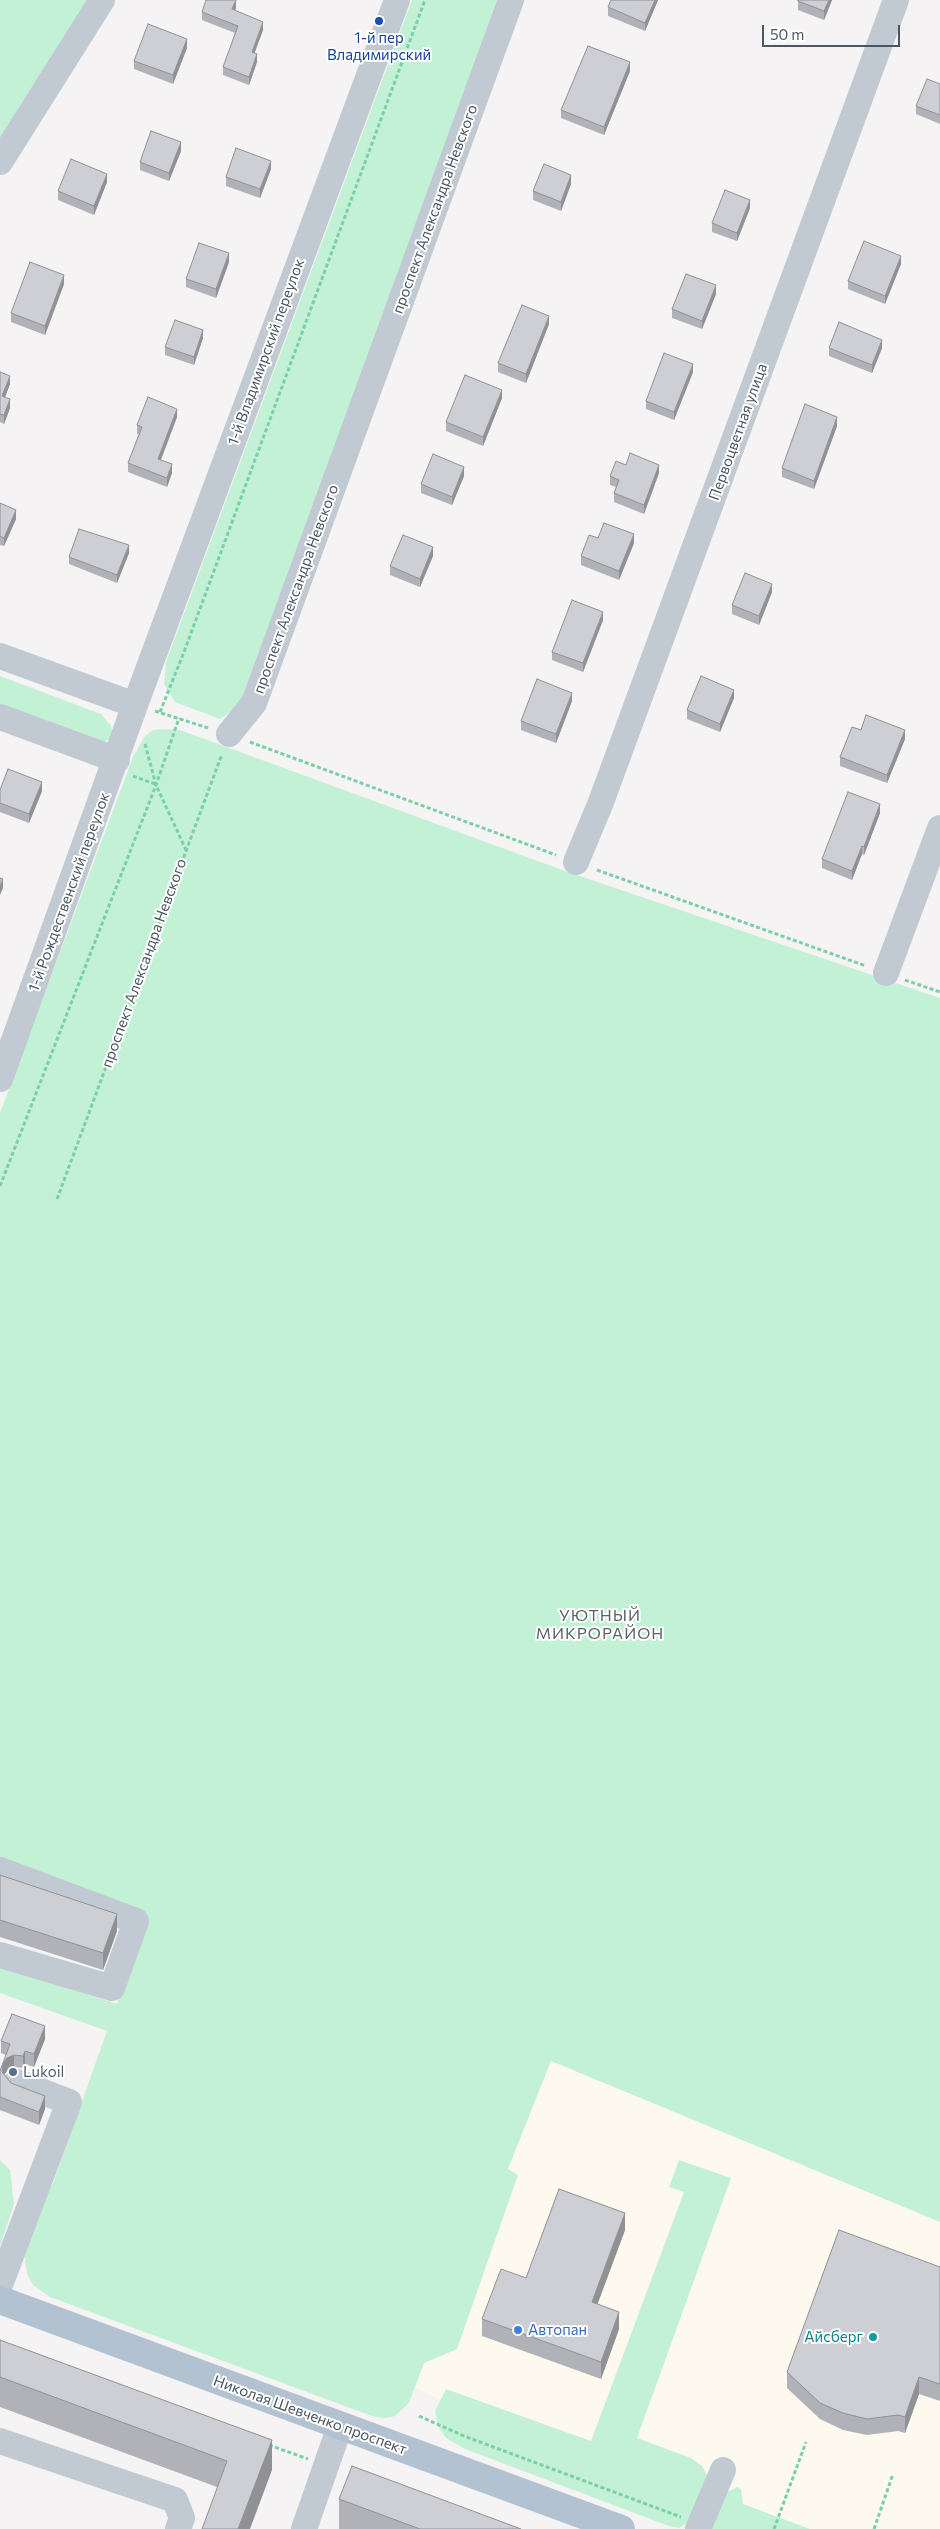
<!DOCTYPE html>
<meta charset="utf-8">
<style>
body{margin:0}
#map{position:relative;width:940px;height:2529px;overflow:hidden;background:#f5f3f3;font-family:Commissioner,sans-serif}
canvas{display:block}
.scale{position:absolute;left:762px;top:25px;width:138px;height:22px;box-sizing:border-box;border:2px solid #4a5661;border-top:0;padding-left:6px;font-size:15px;line-height:18px;white-space:nowrap;color:#4a5661;-webkit-text-stroke:4px #fff;paint-order:stroke}
</style>
<div id="map">
<canvas width="940" height="2529"></canvas>
<div class="scale">50 m</div>
</div>
<script>
const ctx = document.querySelector('canvas').getContext('2d');
ctx.lineJoin = 'round';
function fillPath(path, color) {
  ctx.fillStyle = color;
  ctx.fill(path, 'evenodd');
}
function poly(rows) {
  const path = new Path2D();
  for (const r of rows) {
    path.moveTo(r[0], r[1]);
    for (let i = 2; i < r.length; i += 2) path.lineTo(r[i], r[i + 1]);
  }
  return path;
}
function stroke(path, color, width, dash) {
  ctx.strokeStyle = color;
  ctx.lineWidth = width;
  ctx.lineCap = dash ? 'butt' : 'round';
  ctx.setLineDash(dash || []);
  ctx.stroke(path);
}
function label(font, color, halo, rows, align = 'center') {
  ctx.font = font + ' Commissioner,sans-serif';
  ctx.lineWidth = 4;
  ctx.setLineDash([]);
  ctx.textBaseline = 'middle';
  ctx.strokeStyle = halo;
  ctx.fillStyle = color;
  for (const [text, x, y, turn = 0] of rows) {
    ctx.save();
    ctx.translate(x, y);
    ctx.rotate((+turn || 0) * Math.PI / 180);
    ctx.textAlign = isNaN(turn) ? turn : align;
    if (halo) ctx.strokeText(text, 0, 0);
    ctx.fillText(text, 0, 0);
    ctx.restore();
  }
}
const commercial = poly([
 [532,2040,940,2212,940,2529,789,2529,449,2404,407,2383]
]);
const green = poly([
 [0,0,89,0,0,141],
 [412,0,501,0,241,704,220,719,175,702,164,684,166,662],
 [0,676,101,714,111,726,113,737,103,743,0,708],
 [164,729,180,730,565,871,940,998,940,2222,551,2061,508,2169,518,2175,457,2349,424,2363,409,2403,395,2416,384,2418,372,2416,50,2297,33,2285,27,2274,25,2260,25,2249,47,2185,52,2186,107,2031,0,1993,0,1966,117,2004,148,1913,0,1861,0,1113,133,757,145,736,153,730],
 [0,2160,10,2170,14,2204,0,2246],
 [679,2160,731,2178,637,2438,691,2458,702,2466,707,2475,687,2523,679,2528,669,2526,465,2449,446,2438,438,2426,435,2411,446,2389,591,2441,684,2192,669,2187],
 [737,2487,741,2489,743,2504,810,2529,711,2529,721,2495]
]);
const path = poly([
 [155,711,208,728],
 [160,712,184,652,425,0],
 [250,742,556,855],
 [145,744,156,785,186,850],
 [133,776,155,784],
 [597,870,866,966],
 [905,980,940,992],
 [0,1186,156,785,179,718],
 [57,1199,222,754],
 [419,2416,464,2436,681,2517],
 [269,2445,308,2459],
 [774,2529,806,2442],
 [874,2529,893,2474]
]);
const minor = poly([
 [0,162,102,0],
 [0,656,135,705],
 [0,717,117,760],
 [229,734,254,703,511,0],
 [576,862,601,802,896,0],
 [886,973,940,828],
 [0,1079,135,705,397,0],
 [0,1870,136,1921,112,1988,0,1955],
 [0,2285,69,2102,17,2082],
 [0,2441,175,2500,182,2518,178,2529],
 [304,2529,340,2426],
 [698,2529,723,2470]
]);
const major = poly([
 [0,2300,621,2529]
]);
const wall = poly([
 [658,0,645,31,608,16,608,7],
 [798,0,832,0,824,20,798,10],
 [236,8,235,10,263,30,254,53,257,62,249,85,223,75,223,67,235,33,202,20,202,12],
 [187,48,173,84,134,69,134,61],
 [630,71,604,135,561,118,561,110],
 [940,84,940,124,916,114,916,106],
 [181,151,169,181,140,170,140,162],
 [271,169,260,198,226,186,226,177],
 [107,182,94,215,58,200,58,191],
 [571,184,561,211,533,200,533,191],
 [750,208,737,241,712,232,712,223],
 [229,262,216,298,186,287,186,279],
 [901,264,885,304,848,289,848,281],
 [64,284,45,335,11,322,11,313],
 [716,294,702,329,672,318,672,309],
 [549,324,526,383,498,372,498,363],
 [203,338,194,365,165,355,165,347],
 [829,348,882,348,872,373,829,356],
 [0,372,10,384,5,397,10,408,4,424,0,422],
 [693,372,674,420,646,409,646,401],
 [502,398,483,446,446,431,446,422],
 [177,417,161,460,172,473,167,487,128,472,128,463,139,434,137,434,137,425],
 [837,426,814,489,782,477,782,468],
 [626,465,659,473,644,514,614,502,614,493,616,487,610,485,610,476],
 [464,476,452,505,421,493,421,484],
 [0,503,16,519,4,546,0,545],
 [598,538,634,543,619,580,581,565,581,556],
 [129,553,117,583,69,564,69,557],
 [433,556,420,587,390,575,390,566],
 [772,592,759,625,732,614,732,605],
 [603,620,583,672,552,660,552,652],
 [734,698,720,732,687,719,687,710],
 [572,701,556,743,521,730,521,721],
 [861,730,905,739,887,783,840,766,840,757],
 [0,790,42,791,29,823,0,812],
 [880,813,864,855,862,854,852,880,822,868,822,859],
 [0,1875,117,1931,103,1970,0,1937],
 [45,2039,34,2067,25,2064,23,2068,14,2067,7,2071,4,2075,11,2083,45,2109,39,2125,0,2110,0,2071,6,2055,1,2053,1,2041],
 [625,2230,597,2304,619,2329,601,2379,482,2336,482,2319,526,2278],
 [940,2267,940,2401,919,2394,905,2433,898,2431,867,2435,843,2430,820,2419,787,2388,787,2372],
 [0,2340,272,2470,217,2487,0,2407],
 [339,2499,521,2529,339,2529]
]);
const shadedWall = poly([
 [236,0,236,8,232,17,232,9],
 [655,0,658,0,645,31,645,23],
 [829,0,832,0,824,20,824,11],
 [263,22,263,30,252,60,252,52],
 [187,39,187,48,173,84,173,75],
 [257,54,257,62,249,85,249,77],
 [630,62,630,71,604,135,604,127],
 [181,142,181,151,169,181,169,173],
 [271,161,271,169,260,198,260,189],
 [107,174,107,182,94,215,94,206],
 [571,175,571,184,561,211,561,202],
 [750,200,750,208,737,241,737,233],
 [229,253,229,262,216,298,216,289],
 [901,256,901,264,885,304,885,296],
 [64,275,64,284,45,335,45,326],
 [716,285,716,294,702,329,702,321],
 [549,316,549,324,526,383,526,374],
 [203,330,203,338,194,365,194,357],
 [882,340,882,348,872,373,872,365],
 [693,364,693,372,674,420,674,412],
 [10,376,10,384,2,405,2,396],
 [502,390,502,398,483,446,483,437],
 [10,399,10,408,4,424,4,415],
 [177,409,177,417,158,467,158,459],
 [837,417,837,426,814,489,814,481],
 [172,464,172,473,167,487,167,478],
 [659,465,659,473,644,514,644,505],
 [464,467,464,476,452,505,452,497],
 [16,510,16,519,4,546,4,538],
 [634,534,634,543,619,580,619,571],
 [129,545,129,553,117,583,117,575],
 [433,547,433,556,420,587,420,579],
 [772,584,772,592,759,625,759,616],
 [603,612,603,620,583,672,583,663],
 [734,690,734,698,720,732,720,724],
 [572,693,572,701,556,743,556,734],
 [905,730,905,739,887,783,887,775],
 [42,782,42,791,29,823,29,814],
 [880,804,880,813,864,855,864,847],
 [862,846,862,854,852,880,852,871],
 [3,879,3,888,0,895,0,887],
 [117,1914,117,1931,103,1970,103,1953],
 [45,2026,45,2039,34,2067,34,2054],
 [25,2051,25,2064,23,2068,23,2056],
 [14,2055,14,2067,7,2071,3,2077,3,2064,7,2058],
 [45,2096,45,2109,39,2125,39,2112],
 [625,2213,625,2230,592,2319,592,2302],
 [619,2312,619,2329,601,2379,601,2362],
 [919,2377,919,2394,905,2433,905,2417],
 [272,2440,272,2470,250,2529,238,2529]
]);
const building = poly([
 [206,0,236,0,232,9,263,22,252,52,257,54,249,77,223,67,238,26,202,12,206,0],
 [611,0,655,0,645,23,608,7,611,0],
 [798,0,829,0,824,11,798,1,798,0],
 [148,24,187,39,173,75,134,61,148,24],
 [588,46,630,62,604,127,561,110,588,46],
 [927,79,940,84,940,115,916,106,927,79],
 [151,131,181,142,169,173,140,162,151,131],
 [236,148,271,161,260,189,226,177,236,148],
 [71,159,107,174,94,206,58,191,71,159],
 [544,164,571,175,561,202,533,191,544,164],
 [725,190,750,200,737,233,712,223,725,190],
 [864,241,901,256,885,296,848,281,864,241],
 [199,243,229,253,216,289,186,279,199,243],
 [30,262,64,275,45,326,11,313,30,262],
 [686,274,716,285,702,321,672,309,686,274],
 [522,305,549,316,526,374,498,363,522,305],
 [175,320,203,330,194,357,165,347,175,320],
 [839,322,882,340,872,365,829,348,839,322],
 [664,353,693,364,674,412,646,401,664,353],
 [0,372,10,376,2,396,10,399,4,415,0,414,0,372],
 [465,375,502,390,483,437,446,422,465,375],
 [148,397,177,409,158,459,172,464,167,478,128,463,142,427,137,425,148,397],
 [805,404,837,417,814,481,782,468,805,404],
 [630,453,659,465,644,505,614,493,619,480,610,476,616,461,626,465,630,453],
 [433,454,464,467,452,497,421,484,433,454],
 [0,503,16,510,4,538,0,536,0,503],
 [604,523,634,534,619,571,581,556,589,535,598,538,604,523],
 [79,529,129,545,117,575,69,557,79,529],
 [403,535,433,547,420,579,390,566,403,535],
 [745,573,772,584,759,616,732,605,745,573],
 [572,600,603,612,583,663,552,652,572,600],
 [701,676,734,690,720,724,687,710,701,676],
 [537,679,572,693,556,734,521,721,537,679],
 [866,715,905,730,887,775,840,757,852,727,861,730,866,715],
 [8,769,42,782,29,814,0,803,0,790,8,769],
 [848,792,880,804,864,847,862,846,852,871,822,859,848,792],
 [0,878,3,879,0,887,0,878],
 [0,1875,117,1914,103,1953,0,1920,0,1875],
 [12,2014,45,2026,34,2054,25,2051,23,2056,14,2055,7,2058,3,2064,2,2072,11,2083,45,2096,39,2112,0,2097,0,2071,10,2044,1,2041,12,2014],
 [559,2189,625,2213,592,2302,619,2312,601,2362,482,2319,501,2269,526,2278,559,2189],
 [839,2230,940,2267,940,2384,919,2377,905,2417,898,2415,867,2419,843,2413,820,2403,787,2372,839,2230],
 [0,2340,272,2440,238,2529,202,2529,227,2461,0,2377,0,2340],
 [352,2466,521,2529,420,2529,339,2499,352,2466]
]);
const markers = [
 [379,21,5,"#1a4fb4"],
 [13,2072,5,"#5c6f8a"],
 [518,2330,5,"#3f7fe0"],
 [873,2337,5,"#0f9aa8"]
];
const transitNames = [
 ["1-й пер",379,38],
 ["Владимирский",379,55]
];
const streetNames = [
 ["проспект Александра Невского",435,209,-70],
 ["1-й Владимирский переулок",266,352,-70],
 ["Первоцветная улица",738,432,-70],
 ["проспект Александра Невского",296,589,-70],
 ["1-й Рождественский переулок",69,892,-70],
 ["проспект Александра Невского",144,963,-70],
 ["Николая Шевченко проспект",310,2415,20]
];
const serviceNames = [
 ["Lukoil",23,2072]
];
const shopNames = [
 ["Автопан",528,2330]
];
const cultureNames = [
 ["Айсберг",863,2337]
];
const neighbourhoodNames = [
 ["УЮТНЫЙ",600,1616],
 ["МИКРОРАЙОН",600,1634]
];
fillPath(commercial, '#fdf9ef');
fillPath(green, '#c3f1d5');
stroke(path, '#7ad0a6', 3, [4, 2.5]);
stroke(minor, '#c1cad2', 26);
stroke(major, '#b3c2d1', 28);
fillPath(wall, '#b0b2b7');
fillPath(shadedWall, '#909195');
fillPath(building, '#cdcfd5');
stroke(building, '#909195', 1);
for (const [x, y, r, color] of markers) {
  const dot = new Path2D();
  dot.arc(x, y, r, 0, 2 * Math.PI);
  ctx.fillStyle = color;
  ctx.fill(dot);
  stroke(dot, '#fff', 2);
}
label('15px', '#164399', '#fff', transitNames);
label('15px', '#4a5661', '#fff', streetNames);
label('15px', '#4e5e75', '#fff', serviceNames, 'left');
label('15px', '#366cbe', '#fff', shopNames, 'left');
label('15px', '#0d838f', '#fff', cultureNames, 'right');
ctx.letterSpacing = '1px';
label('16px', '#5f6368', '#fff', neighbourhoodNames);
ctx.letterSpacing = '0px';
</script>
